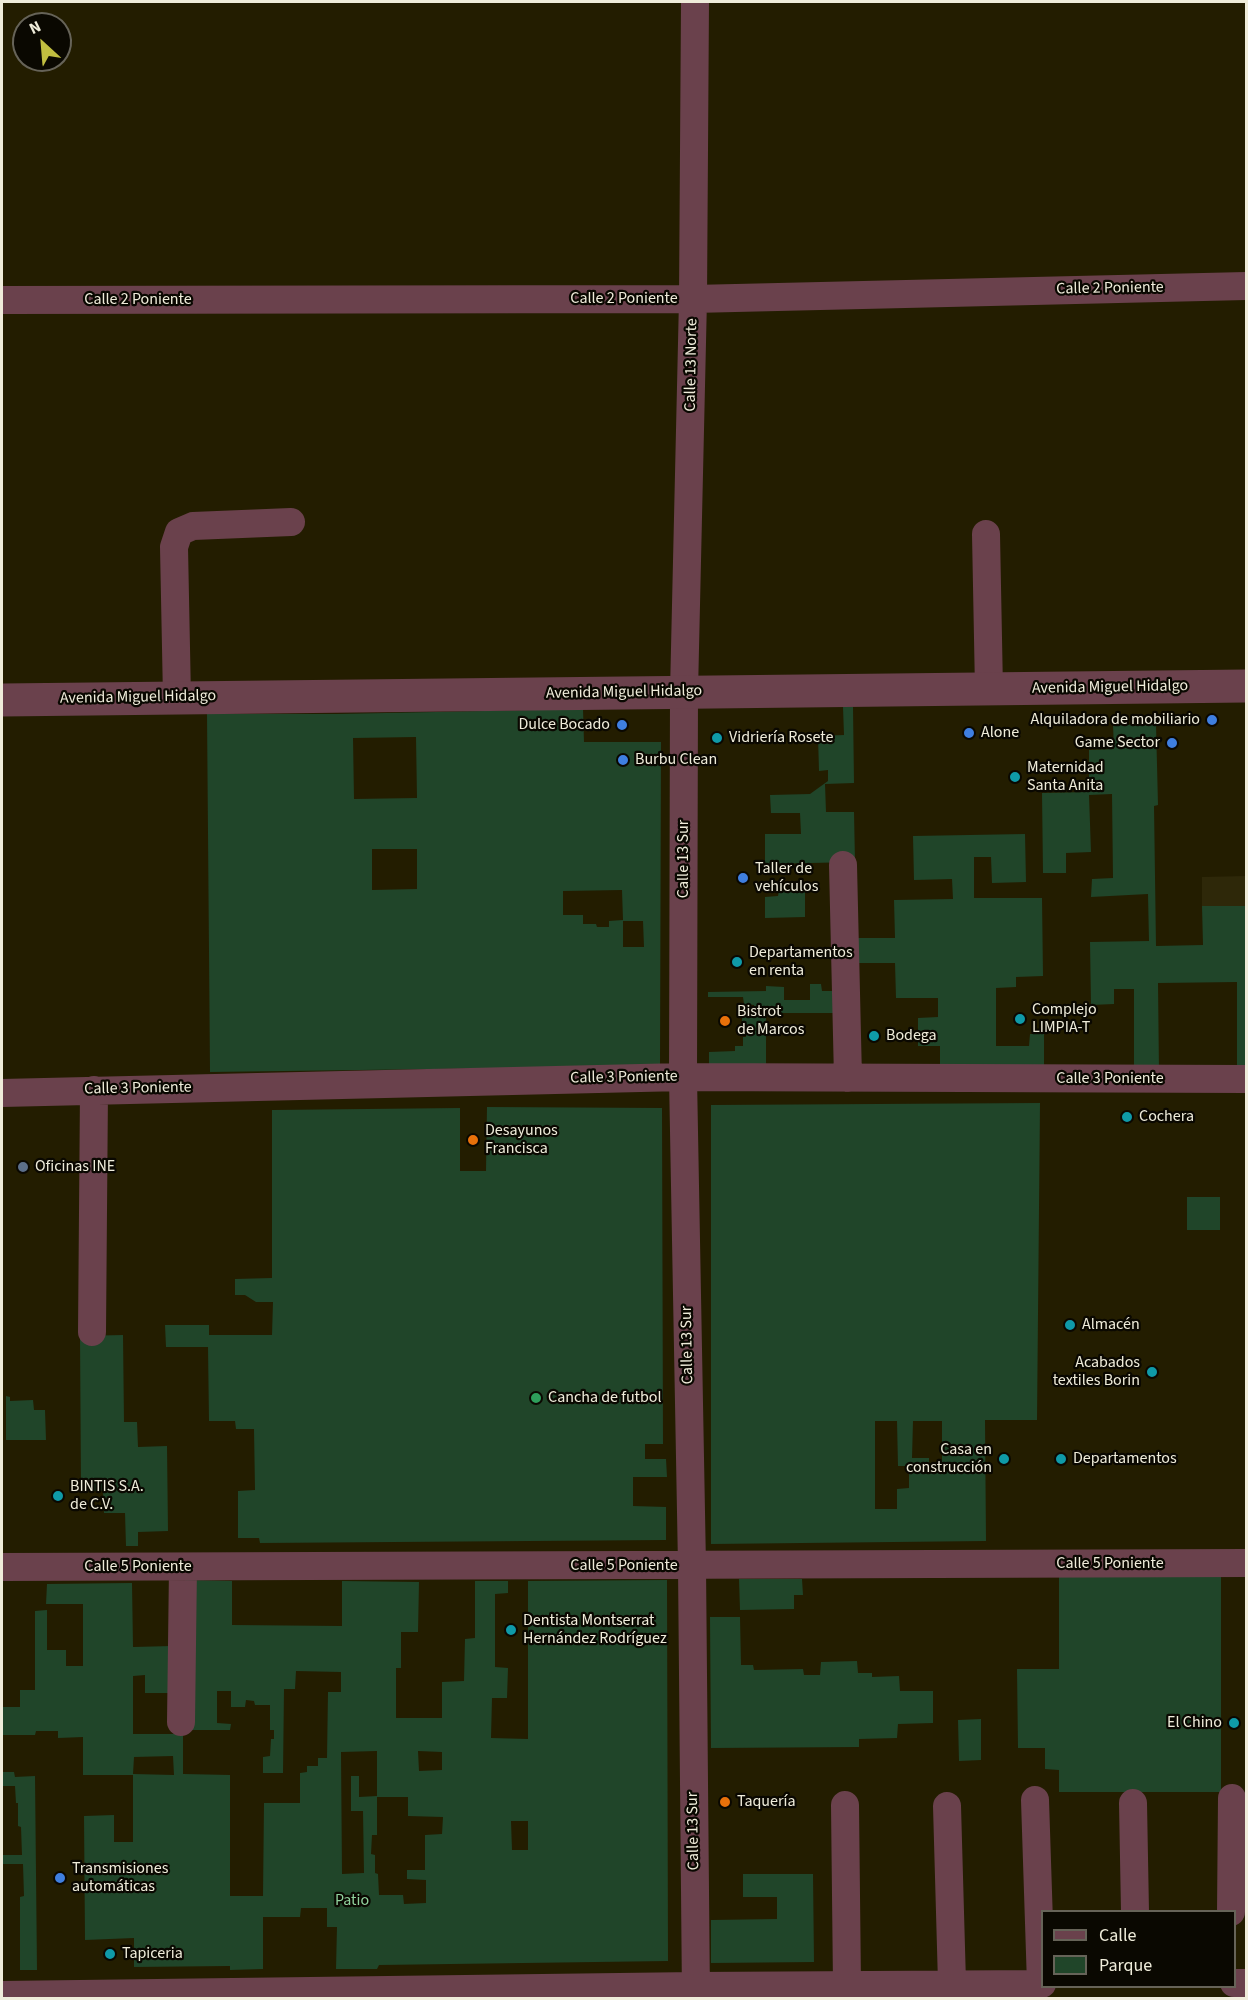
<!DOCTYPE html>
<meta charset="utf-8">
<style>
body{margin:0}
#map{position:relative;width:1248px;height:2000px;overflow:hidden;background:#231d00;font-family:"Source Sans 3",sans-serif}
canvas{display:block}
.frame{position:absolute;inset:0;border:3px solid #efecda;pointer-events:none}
.legend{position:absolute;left:1041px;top:1910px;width:195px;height:78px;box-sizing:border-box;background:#0a0801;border:2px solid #666358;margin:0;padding:8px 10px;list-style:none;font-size:18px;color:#efecda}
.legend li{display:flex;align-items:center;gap:12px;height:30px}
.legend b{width:30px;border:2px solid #666358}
.north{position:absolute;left:12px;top:12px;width:60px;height:60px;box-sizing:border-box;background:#0a0801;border:2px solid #666358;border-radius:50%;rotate:334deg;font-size:16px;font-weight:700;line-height:24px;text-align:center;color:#efecda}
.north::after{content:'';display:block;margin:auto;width:21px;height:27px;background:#c1be40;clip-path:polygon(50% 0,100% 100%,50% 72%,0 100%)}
</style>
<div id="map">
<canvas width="1248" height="2000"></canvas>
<div class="frame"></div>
<ul class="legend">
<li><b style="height:8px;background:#6a414c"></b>Calle</li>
<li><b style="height:16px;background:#204529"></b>Parque</li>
</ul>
<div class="north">N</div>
</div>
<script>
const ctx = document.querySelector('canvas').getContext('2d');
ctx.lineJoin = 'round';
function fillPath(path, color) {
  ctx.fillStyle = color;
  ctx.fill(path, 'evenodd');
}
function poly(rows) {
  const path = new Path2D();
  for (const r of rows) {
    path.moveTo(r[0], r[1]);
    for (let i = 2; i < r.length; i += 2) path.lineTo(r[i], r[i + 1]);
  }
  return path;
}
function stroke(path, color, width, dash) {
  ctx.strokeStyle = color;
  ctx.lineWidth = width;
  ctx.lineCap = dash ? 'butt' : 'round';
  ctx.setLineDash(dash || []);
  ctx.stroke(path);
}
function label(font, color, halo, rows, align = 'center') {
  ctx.font = font + ' "Source Sans 3",sans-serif';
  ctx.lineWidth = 4.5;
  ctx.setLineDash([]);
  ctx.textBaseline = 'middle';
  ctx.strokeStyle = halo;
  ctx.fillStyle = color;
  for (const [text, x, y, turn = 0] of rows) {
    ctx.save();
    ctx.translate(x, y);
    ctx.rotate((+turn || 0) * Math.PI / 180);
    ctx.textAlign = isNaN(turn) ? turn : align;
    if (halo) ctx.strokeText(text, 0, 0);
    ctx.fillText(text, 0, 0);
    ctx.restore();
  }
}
const built = poly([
 [1246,876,1246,906,1202,906,1202,877]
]);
const green = poly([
 [843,707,853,707,854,783,825,784,826,812,854,812,855,862,765,864,765,834,801,834,800,813,771,813,770,795,810,794,828,781,828,770,819,771,818,736,844,735],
 [583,709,584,742,661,742,660,1066,210,1072,207,714,337,714],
 [416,737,417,798,354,799,353,738],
 [372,849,417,849,417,889,372,890],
 [622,890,623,920,609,921,609,927,597,927,596,924,583,924,583,915,563,915,563,891],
 [623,921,643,921,644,947,623,947],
 [1156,724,1158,805,1154,806,1156,946,1203,945,1202,906,1246,906,1246,1072,1237,1072,1237,982,1158,983,1159,1072,1134,1072,1134,989,1114,989,1114,1004,1091,1005,1090,942,1149,941,1148,894,1091,897,1092,879,1113,878,1112,794,1089,795,1091,852,1066,853,1066,873,1043,873,1042,793,1089,792,1089,750,1114,749,1113,725],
 [1025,834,1026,882,992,883,991,857,974,857,974,898,1042,898,1043,976,1016,977,1016,987,996,988,996,1046,1029,1046,1030,1034,1044,1034,1044,1074,940,1074,940,1046,918,1046,918,1018,938,1017,938,998,896,998,895,963,853,963,853,938,895,938,894,900,953,899,952,879,914,880,913,836],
 [805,890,805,917,765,918,765,897,778,896,779,891],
 [810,984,821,984,822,991,836,991,836,1013,766,1013,766,1065,709,1065,709,1052,735,1051,735,1046,743,1046,743,1037,746,1037,746,1027,742,1027,742,1016,754,1015,754,1005,744,1004,743,997,708,997,708,992,766,991,766,986,784,987,784,1000,810,1000],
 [1040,1103,1037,1420,985,1420,986,1541,711,1544,711,1105],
 [875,1421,897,1421,898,1466,909,1466,909,1488,897,1489,897,1509,875,1509],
 [913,1421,942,1421,942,1464,929,1465,929,1458,912,1458],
 [487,1107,662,1108,663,1444,645,1444,645,1459,666,1459,667,1477,633,1477,633,1506,666,1507,666,1540,260,1543,259,1538,238,1538,238,1491,255,1490,254,1429,236,1429,235,1421,209,1421,208,1347,166,1347,165,1325,209,1325,209,1335,272,1335,273,1302,256,1302,245,1295,235,1295,235,1279,272,1278,272,1110,460,1108,460,1171,486,1171],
 [1187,1197,1220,1197,1220,1230,1187,1230],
 [123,1335,124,1422,137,1422,138,1447,167,1446,168,1531,138,1532,138,1546,126,1546,125,1513,104,1513,103,1491,81,1491,80,1336],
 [6,1396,10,1397,10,1401,33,1400,34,1410,45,1410,46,1440,6,1440],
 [1221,1575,1221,1792,1059,1792,1059,1770,1045,1769,1045,1748,1018,1748,1017,1669,1059,1669,1059,1577],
 [739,1579,802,1579,803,1595,794,1595,794,1609,740,1610],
 [185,1580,232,1581,232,1625,342,1626,342,1581,419,1582,418,1632,401,1632,401,1668,396,1668,396,1718,442,1718,442,1682,464,1681,465,1639,475,1638,475,1581,508,1581,508,1593,495,1594,495,1667,508,1668,507,1698,492,1698,491,1738,528,1739,528,1581,667,1580,668,1961,379,1965,377,1969,336,1969,337,1927,327,1927,327,1908,301,1908,300,1917,263,1917,263,1969,230,1970,230,1966,134,1967,134,1938,85,1940,84,1816,114,1815,114,1842,133,1842,133,1775,83,1775,83,1737,58,1738,58,1731,36,1731,35,1735,2,1735,2,1707,20,1707,20,1690,35,1690,35,1611,47,1610,47,1650,66,1650,66,1666,83,1666,83,1604,46,1604,47,1584,132,1583,133,1647,172,1646,172,1693,145,1693,145,1675,133,1676,133,1734,183,1734,183,1774,230,1775,230,1896,263,1896,264,1803,300,1803,300,1773,307,1772,307,1766,318,1766,318,1758,327,1758,328,1692,341,1692,341,1672,296,1671,295,1689,284,1689,283,1773,263,1773,263,1757,270,1756,271,1739,274,1739,274,1730,270,1730,270,1705,255,1705,254,1701,246,1700,245,1707,231,1707,231,1691,217,1691,217,1723,231,1724,230,1730,183,1730],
 [377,1751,377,1796,359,1797,359,1776,351,1776,351,1811,363,1811,364,1873,342,1874,341,1752],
 [418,1751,442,1752,442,1770,419,1771],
 [173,1756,174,1775,133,1774,134,1757],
 [377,1797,408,1797,408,1816,443,1817,442,1834,425,1835,425,1870,407,1870,407,1879,426,1880,426,1903,404,1904,403,1895,379,1895,378,1874,375,1873,375,1855,371,1854,372,1835,377,1835],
 [511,1821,528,1821,528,1850,512,1850],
 [710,1617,740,1617,741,1665,753,1665,754,1670,803,1669,804,1675,820,1675,821,1662,857,1661,858,1673,872,1673,872,1677,899,1676,900,1691,933,1691,933,1723,898,1724,897,1738,859,1739,859,1747,711,1748],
 [981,1719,981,1760,959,1761,958,1720],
 [2,1772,14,1772,15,1777,35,1776,37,1970,20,1970,20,1897,24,1896,23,1864,2,1864,2,1855,22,1855,21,1827,18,1826,18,1803,16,1803,15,1786,2,1786],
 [743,1874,813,1874,814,1962,711,1963,711,1920,777,1919,777,1897,743,1897]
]);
const minor = poly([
 [695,2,693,299,684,692,683,1077,692,1566,696,1998],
 [2,300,693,299,1246,286],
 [986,534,989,690],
 [177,698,174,547,179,532,193,526,291,522],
 [843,865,848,1078],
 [2,1093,683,1077,1246,1079],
 [92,1332,94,1090],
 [2,1567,1246,1563],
 [181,1722,183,1567],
 [1035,1800,1041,1984],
 [1133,1803,1135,1912],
 [845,1805,847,1985],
 [947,1806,952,1983],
 [1231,1912,1232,1798],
 [1234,1983,1246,1983],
 [2,1995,696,1986,1042,1984]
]);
const tertiary = poly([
 [2,700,1246,686]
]);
const markers = [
 [1212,720,6,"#3f7fe0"],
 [622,725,6,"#3f7fe0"],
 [969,733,6,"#3f7fe0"],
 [717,738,6,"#0f9aa8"],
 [1172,743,6,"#3f7fe0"],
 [623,760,6,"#3f7fe0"],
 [1015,777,6,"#0f9aa8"],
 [743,878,6,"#3f7fe0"],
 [737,962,6,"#0f9aa8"],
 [1020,1019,6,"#0f9aa8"],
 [725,1021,6,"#e8710a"],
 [874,1036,6,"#0f9aa8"],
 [1127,1117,6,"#0f9aa8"],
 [473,1140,6,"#e8710a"],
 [23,1167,6,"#5c6f8a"],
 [1070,1325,6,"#0f9aa8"],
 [1152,1372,6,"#0f9aa8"],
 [536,1398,6,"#2e9e5b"],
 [1004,1459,6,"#0f9aa8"],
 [1061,1459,6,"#0f9aa8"],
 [58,1496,6,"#0f9aa8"],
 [511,1630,6,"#0f9aa8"],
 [1234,1723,6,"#0f9aa8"],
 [725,1802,6,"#e8710a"],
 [60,1878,6,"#3f7fe0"],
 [110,1954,6,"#0f9aa8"]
];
const streetNames = [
 ["Calle 2 Poniente",1110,289,-1],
 ["Calle 2 Poniente",624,299],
 ["Calle 2 Poniente",138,300],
 ["Calle 13 Norte",692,365,-89],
 ["Avenida Miguel Hidalgo",1110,688,-1],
 ["Avenida Miguel Hidalgo",624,693,-1],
 ["Avenida Miguel Hidalgo",138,698,-1],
 ["Calle 13 Sur",684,859,-90],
 ["Calle 3 Poniente",624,1078,-1],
 ["Calle 3 Poniente",1110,1079],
 ["Calle 3 Poniente",138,1089,-1],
 ["Calle 13 Sur",688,1345,-91],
 ["Calle 5 Poniente",1110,1564],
 ["Calle 5 Poniente",624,1566],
 ["Calle 5 Poniente",138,1567],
 ["Calle 13 Sur",694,1831,-91]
];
const poiNames = [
 ["Alquiladora de mobiliario",1200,720,"right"],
 ["Dulce Bocado",610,725,"right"],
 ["Alone",981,733],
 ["Vidriería Rosete",729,738],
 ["Game Sector",1160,743,"right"],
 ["Burbu Clean",635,760],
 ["Maternidad",1027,768],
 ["Santa Anita",1027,786],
 ["Taller de",755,869],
 ["vehículos",755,887],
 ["Departamentos",749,953],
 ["en renta",749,971],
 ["Complejo",1032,1010],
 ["LIMPIA-T",1032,1028],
 ["Bistrot",737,1012],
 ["de Marcos",737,1030],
 ["Bodega",886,1036],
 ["Cochera",1139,1117],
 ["Desayunos",485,1131],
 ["Francisca",485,1149],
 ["Oficinas INE",35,1167],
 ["Almacén",1082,1325],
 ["Acabados",1140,1363,"right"],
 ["textiles Borin",1140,1381,"right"],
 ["Cancha de futbol",548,1398],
 ["Casa en",992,1450,"right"],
 ["construcción",992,1468,"right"],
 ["Departamentos",1073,1459],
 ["BINTIS S.A.",70,1487],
 ["de C.V.",70,1505],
 ["Dentista Montserrat",523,1621],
 ["Hernández Rodríguez",523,1639],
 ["El Chino",1222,1723,"right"],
 ["Taquería",737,1802],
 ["Transmisiones",72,1869],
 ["automáticas",72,1887],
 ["Tapiceria",122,1954]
];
const parkNames = [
 ["Patio",352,1901]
];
fillPath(built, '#2e2809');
fillPath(green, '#204529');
stroke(minor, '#6a414c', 28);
stroke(tertiary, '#6a414c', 33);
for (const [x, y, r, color] of markers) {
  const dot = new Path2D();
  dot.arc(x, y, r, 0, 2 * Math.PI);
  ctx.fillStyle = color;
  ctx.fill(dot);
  stroke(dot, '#0a0801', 2);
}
label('16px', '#efecda', '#0a0801', streetNames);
label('16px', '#efecda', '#0a0801', poiNames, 'left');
label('16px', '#91d29d', '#0a0801', parkNames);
</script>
